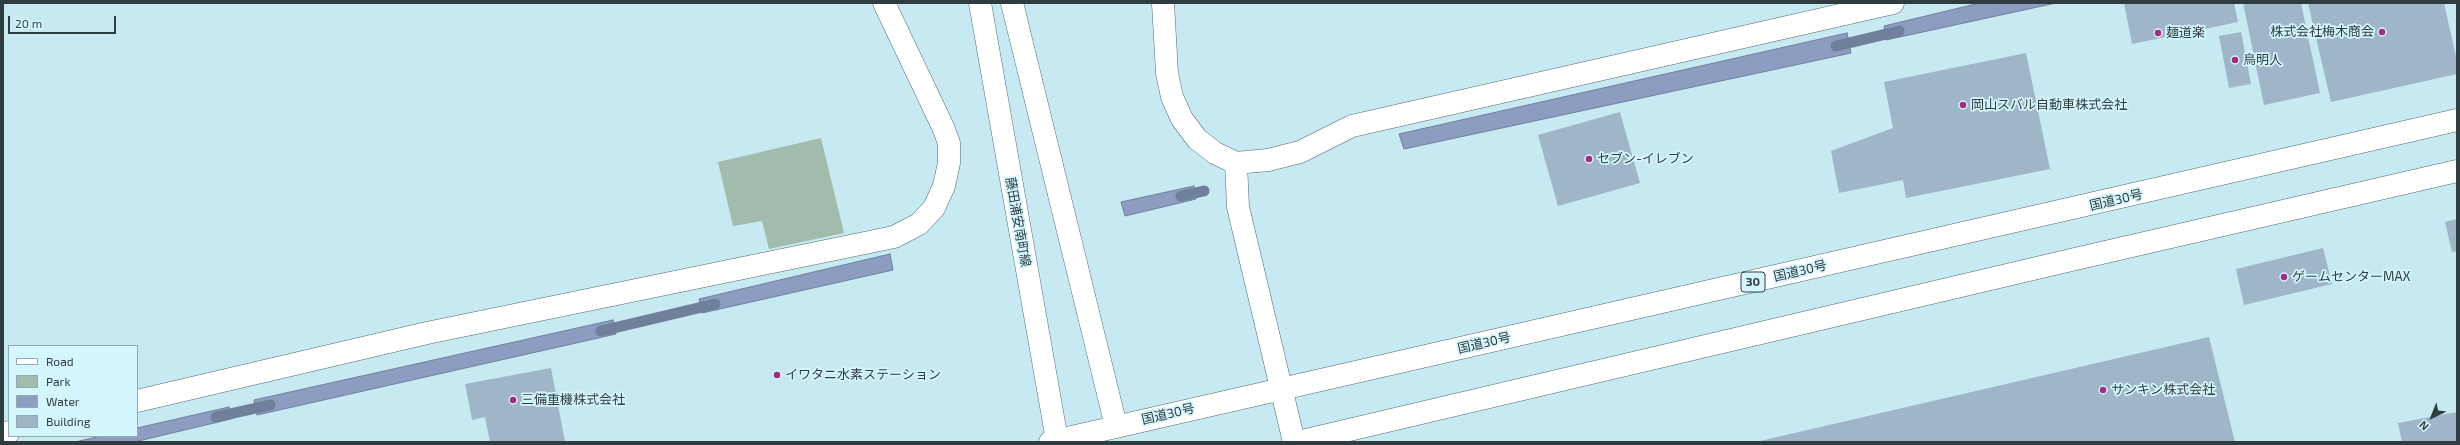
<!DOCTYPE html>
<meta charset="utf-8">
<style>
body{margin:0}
#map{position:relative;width:2460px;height:445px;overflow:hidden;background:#c7e9f1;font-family:"Exo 2",sans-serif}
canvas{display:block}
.frame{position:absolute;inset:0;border:4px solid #303d40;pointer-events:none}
.legend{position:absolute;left:8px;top:345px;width:130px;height:92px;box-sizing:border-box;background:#d4f6fe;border:1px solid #92acb2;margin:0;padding:5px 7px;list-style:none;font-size:12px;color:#303d40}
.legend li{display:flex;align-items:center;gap:8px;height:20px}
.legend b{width:20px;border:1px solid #92acb2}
.north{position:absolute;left:2412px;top:397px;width:40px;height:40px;-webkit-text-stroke:3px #d4f6fe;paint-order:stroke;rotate:223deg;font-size:11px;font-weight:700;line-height:16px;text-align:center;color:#303d40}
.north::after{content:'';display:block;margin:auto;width:14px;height:18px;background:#303d40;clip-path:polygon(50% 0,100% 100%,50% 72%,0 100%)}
.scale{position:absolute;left:8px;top:16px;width:108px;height:18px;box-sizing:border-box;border:2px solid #303d40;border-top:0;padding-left:5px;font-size:12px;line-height:14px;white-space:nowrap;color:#303d40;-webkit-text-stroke:3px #d4f6fe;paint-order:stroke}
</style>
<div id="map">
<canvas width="2460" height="445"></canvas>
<div class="frame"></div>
<ul class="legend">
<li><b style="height:5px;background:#fff"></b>Road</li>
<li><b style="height:11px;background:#a1bbad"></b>Park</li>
<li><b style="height:11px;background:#8c9dc1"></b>Water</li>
<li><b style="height:11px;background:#9eb6c7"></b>Building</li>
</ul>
<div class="north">N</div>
<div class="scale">20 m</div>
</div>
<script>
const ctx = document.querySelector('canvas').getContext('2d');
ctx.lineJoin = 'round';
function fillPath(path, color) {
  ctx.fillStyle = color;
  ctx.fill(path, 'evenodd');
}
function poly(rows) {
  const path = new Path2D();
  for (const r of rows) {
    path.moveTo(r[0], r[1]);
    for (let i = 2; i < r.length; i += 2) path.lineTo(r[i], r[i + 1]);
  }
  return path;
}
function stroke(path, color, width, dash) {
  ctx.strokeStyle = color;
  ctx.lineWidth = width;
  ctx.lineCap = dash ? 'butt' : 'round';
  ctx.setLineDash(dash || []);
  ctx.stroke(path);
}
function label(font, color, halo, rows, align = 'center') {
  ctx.font = font + ' "Exo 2","Noto Sans JP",sans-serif';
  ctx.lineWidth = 3.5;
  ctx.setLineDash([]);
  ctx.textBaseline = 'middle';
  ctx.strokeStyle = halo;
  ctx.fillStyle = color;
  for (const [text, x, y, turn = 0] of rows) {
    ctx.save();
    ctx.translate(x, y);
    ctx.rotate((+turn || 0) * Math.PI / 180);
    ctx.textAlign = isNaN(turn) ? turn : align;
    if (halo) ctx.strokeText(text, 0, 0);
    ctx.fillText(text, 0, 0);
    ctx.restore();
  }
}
const green = poly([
 [821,138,844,233,769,249,762,221,733,226,718,162]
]);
const water = poly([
 [1980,3,2056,3,1886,40,1884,26,1980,3],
 [1847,33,1851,53,1404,149,1399,134,1847,33],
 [1194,186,1196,199,1125,216,1121,202,1194,186],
 [890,254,893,270,702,313,699,299,890,254],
 [613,320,616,334,257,415,254,400,613,320],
 [229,407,231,419,134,442,75,442,101,436,137,436,137,428,229,407]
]);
const stream = poly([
 [1836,46,1899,31],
 [1181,196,1204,191],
 [601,331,715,304],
 [216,417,270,405]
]);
const building = poly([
 [2124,3,2234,3,2238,22,2132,44],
 [2243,3,2301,3,2320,93,2264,105],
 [2308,3,2444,3,2457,61,2457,74,2331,102],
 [2241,32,2251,84,2229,88,2219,36],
 [2026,53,2050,169,1906,198,1903,180,1839,193,1831,151,1893,128,1884,82],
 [1620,112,1640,183,1558,206,1538,135],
 [2457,219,2457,251,2452,252,2445,222],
 [2323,248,2332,284,2244,305,2236,269],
 [2209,337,2235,442,1760,442,1760,441],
 [551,368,565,442,490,442,485,417,472,420,465,384],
 [2457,412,2457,442,2402,442,2398,423]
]);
const street = poly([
 [1163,3,1167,73,1172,97,1182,119,1197,139,1215,153,1236,163,1268,160,1300,152,1352,126,1893,3],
 [1236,163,1238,207,1294,442],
 [137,401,427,333,894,237,919,224,934,208,944,186,949,163,949,143,943,127,884,3],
 [3,433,9,432]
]);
const secondary = poly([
 [980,3,1057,440],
 [1012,3,1116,426]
]);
const highway = poly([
 [1050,442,2457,120],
 [1298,442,2071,260,2457,171]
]);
const markers = [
 [2382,32,4,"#a62c80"],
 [2158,33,4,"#a62c80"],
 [2235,60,4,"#a62c80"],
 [1963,105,4,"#a62c80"],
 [1589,159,4,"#a62c80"],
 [2284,277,4,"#a62c80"],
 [777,375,4,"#a62c80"],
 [2103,390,4,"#a62c80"],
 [513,400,4,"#a62c80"]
];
const shields = [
 [1753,282,24]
];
const shieldNames = [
 ["30",1753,282]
];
const poiNames = [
 ["株式会社梅木商会",2374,32,"right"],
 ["麺道楽",2166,33],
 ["鳥明人",2243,60],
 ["岡山スバル自動車株式会社",1971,105],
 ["セブン-イレブン",1597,159],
 ["ゲームセンターMAX",2292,277],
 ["イワタニ水素ステーション",785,375],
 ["サンキン株式会社",2111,390],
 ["三備重機株式会社",521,400]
];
const streetNames = [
 ["国道30号",2116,200,-13],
 ["藤田浦安南町線",1018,222,80],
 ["国道30号",1800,271,-13],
 ["国道30号",1484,343,-13],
 ["国道30号",1168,414,-13]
];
fillPath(green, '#a1bbad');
fillPath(water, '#8c9dc1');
stroke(water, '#70809a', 1);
stroke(stream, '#70809a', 11);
fillPath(building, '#9eb6c7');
stroke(street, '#4e6c73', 23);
stroke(secondary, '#4e6c73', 23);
stroke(highway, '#4e6c73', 23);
stroke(street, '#fff', 22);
stroke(secondary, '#fff', 22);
stroke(highway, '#fff', 22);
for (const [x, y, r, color] of markers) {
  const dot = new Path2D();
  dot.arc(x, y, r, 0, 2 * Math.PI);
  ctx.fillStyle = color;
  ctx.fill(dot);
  stroke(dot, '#d4f6fe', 1.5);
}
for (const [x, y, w] of shields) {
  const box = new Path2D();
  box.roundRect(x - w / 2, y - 10, w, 20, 3);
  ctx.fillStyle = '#d4f6fe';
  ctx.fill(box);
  stroke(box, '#303d40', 1);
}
label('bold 12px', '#303d40', null, shieldNames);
label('13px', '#303d40', '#d4f6fe', poiNames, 'left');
label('13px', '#303d40', '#d4f6fe', streetNames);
</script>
